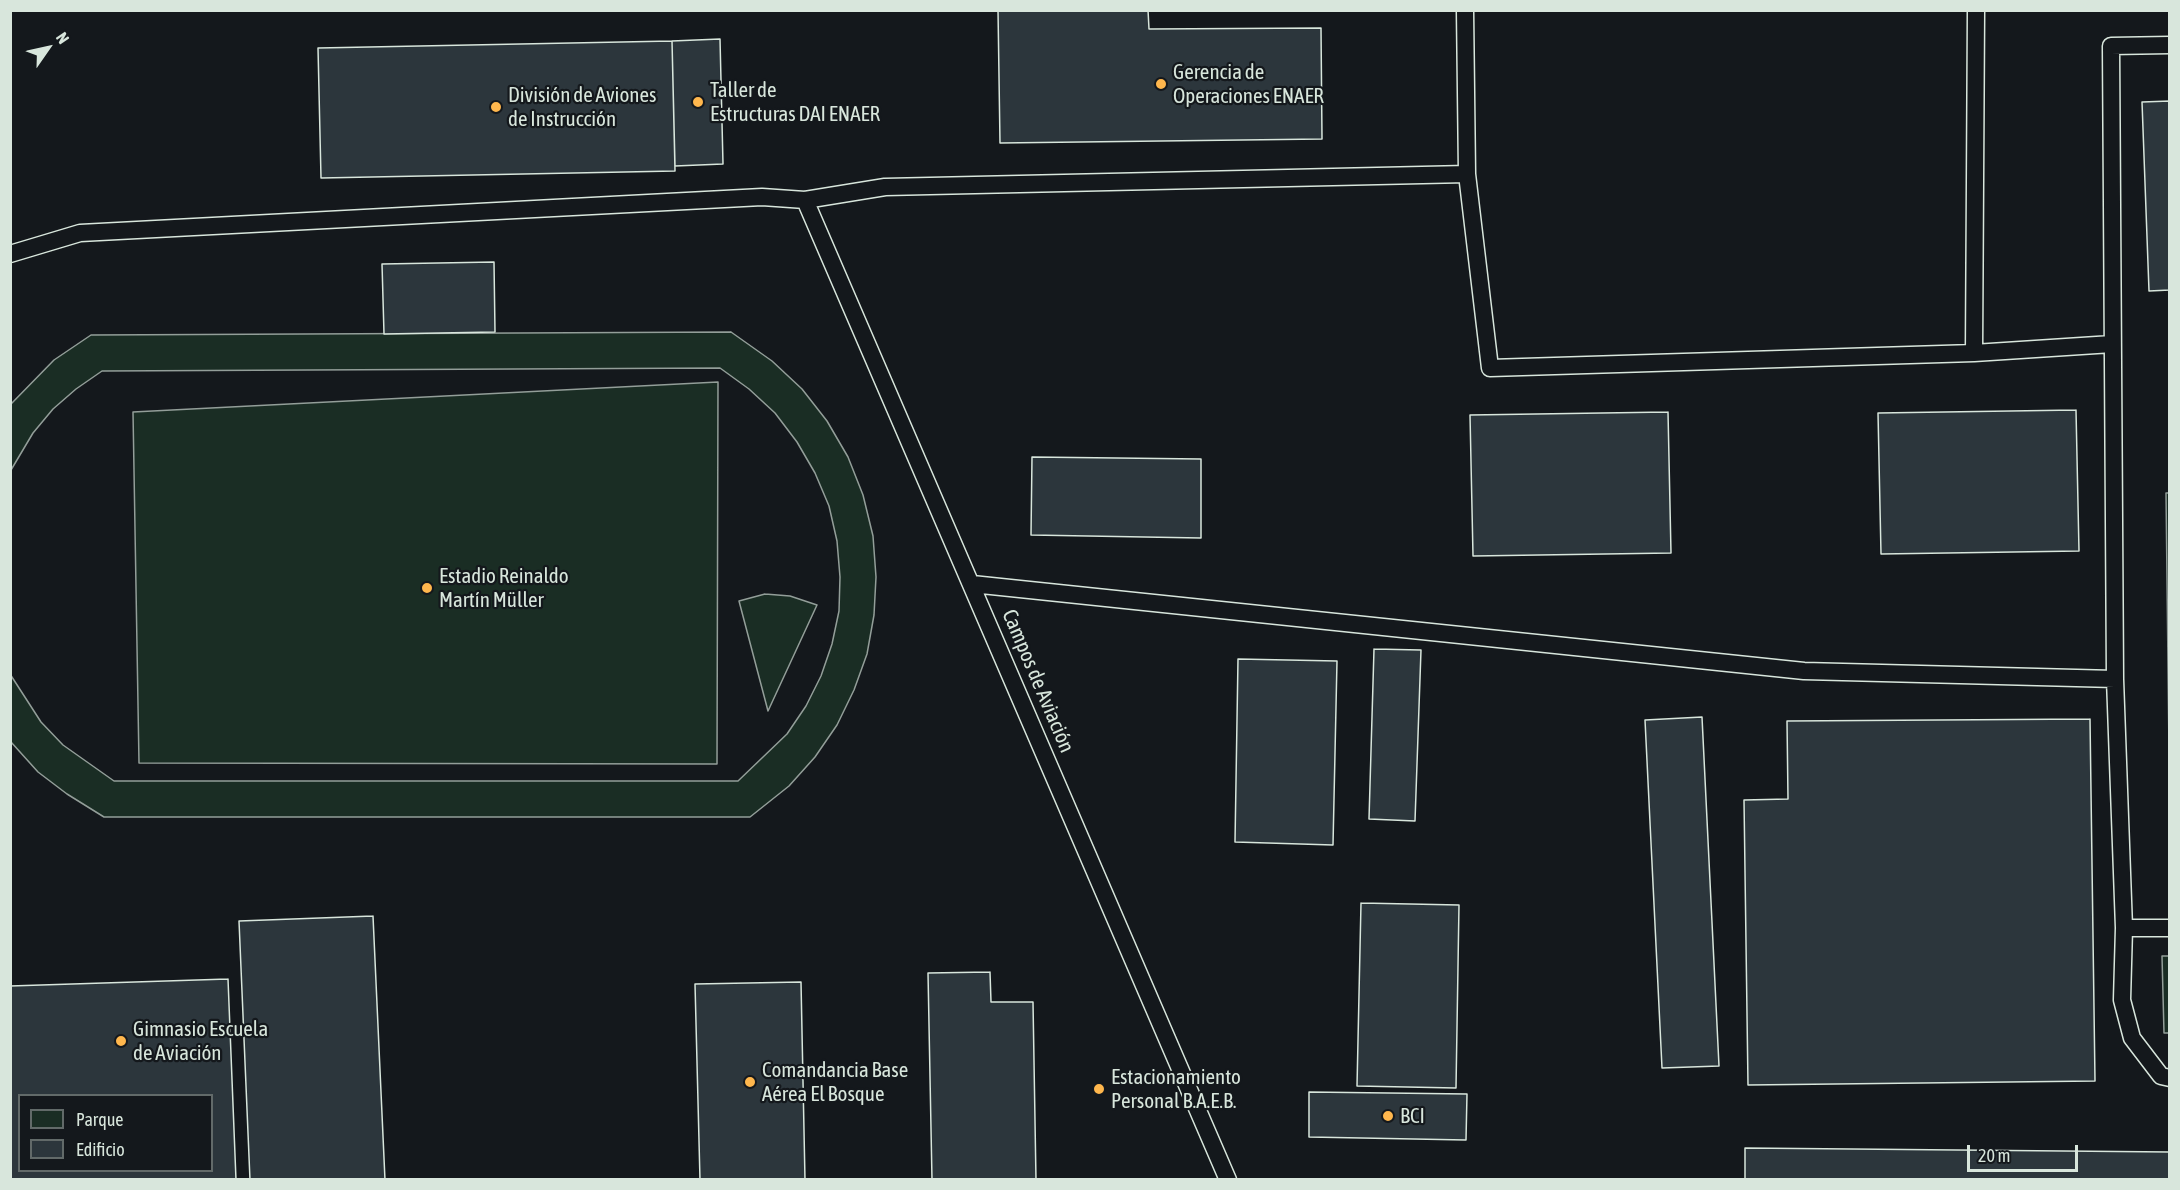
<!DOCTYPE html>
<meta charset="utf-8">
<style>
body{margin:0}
#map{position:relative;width:2180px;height:1190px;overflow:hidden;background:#14181c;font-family:"Asap Condensed",sans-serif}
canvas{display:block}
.frame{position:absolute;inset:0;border:12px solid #d8e6dc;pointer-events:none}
.legend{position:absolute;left:18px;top:1094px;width:195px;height:78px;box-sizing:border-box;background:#14181c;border:2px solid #626a69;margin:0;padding:8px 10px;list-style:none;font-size:18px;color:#d8e6dc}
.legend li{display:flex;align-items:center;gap:12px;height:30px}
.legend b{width:30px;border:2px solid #626a69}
.north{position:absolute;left:18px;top:18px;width:60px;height:60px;-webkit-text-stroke:4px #14181c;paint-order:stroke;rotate:56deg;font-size:16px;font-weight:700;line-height:24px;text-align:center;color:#d8e6dc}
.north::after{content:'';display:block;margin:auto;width:21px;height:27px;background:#d8e6dc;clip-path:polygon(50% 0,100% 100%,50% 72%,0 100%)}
.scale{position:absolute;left:1967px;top:1145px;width:111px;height:27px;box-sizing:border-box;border:3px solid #d8e6dc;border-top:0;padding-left:8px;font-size:18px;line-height:21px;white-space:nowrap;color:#d8e6dc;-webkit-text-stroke:4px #14181c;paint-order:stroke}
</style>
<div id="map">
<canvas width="2180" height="1190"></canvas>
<div class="frame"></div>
<ul class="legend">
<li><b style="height:16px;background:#1a2d24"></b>Parque</li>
<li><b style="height:16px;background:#2c363c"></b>Edificio</li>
</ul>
<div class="north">N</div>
<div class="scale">20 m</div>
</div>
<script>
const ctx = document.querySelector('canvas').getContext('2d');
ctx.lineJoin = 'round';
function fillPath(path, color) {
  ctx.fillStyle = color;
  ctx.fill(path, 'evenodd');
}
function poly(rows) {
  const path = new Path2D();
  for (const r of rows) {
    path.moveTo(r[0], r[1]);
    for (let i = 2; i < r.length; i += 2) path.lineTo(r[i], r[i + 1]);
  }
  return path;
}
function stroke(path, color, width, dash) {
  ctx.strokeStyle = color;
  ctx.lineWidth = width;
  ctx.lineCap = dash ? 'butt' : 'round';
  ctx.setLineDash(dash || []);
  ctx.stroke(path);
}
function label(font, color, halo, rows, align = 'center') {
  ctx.font = font + ' "Asap Condensed",sans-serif';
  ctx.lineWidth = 4.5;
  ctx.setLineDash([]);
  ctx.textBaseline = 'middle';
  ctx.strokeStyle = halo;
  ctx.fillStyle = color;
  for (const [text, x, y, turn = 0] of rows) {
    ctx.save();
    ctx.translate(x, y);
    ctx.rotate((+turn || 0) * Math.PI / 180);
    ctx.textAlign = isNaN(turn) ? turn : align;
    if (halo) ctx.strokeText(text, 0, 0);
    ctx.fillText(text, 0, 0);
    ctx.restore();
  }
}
const green = poly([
 [731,332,772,361,802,389,827,421,848,457,863,495,873,536,876,577,874,615,867,654,854,690,837,725,815,757,789,786,750,817,104,817,67,794,38,772,11,742,10,674,41,722,63,745,114,781,738,781,787,734,806,706,821,676,832,644,839,611,840,577,837,541,829,506,815,473,797,442,775,413,749,389,720,368,102,371,76,389,53,409,33,433,11,470,11,404,54,360,91,335,731,332],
 [718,382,717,764,139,763,133,412,718,382],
 [2166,493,2170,493,2169,752,2166,493],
 [765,594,790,596,817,605,768,711,739,601,765,594],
 [2162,956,2169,956,2169,1033,2164,1033,2162,956]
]);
const building = poly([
 [998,10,1148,10,1149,29,1321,28,1322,139,1000,143,998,10],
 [720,39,723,164,675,166,672,41,720,39],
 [672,41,675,171,321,178,318,48,672,41],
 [2170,101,2170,290,2149,291,2142,102,2170,101],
 [494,262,495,332,384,334,382,264,494,262],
 [2076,410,2079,551,1881,554,1878,413,2076,410],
 [1668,412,1671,553,1473,556,1470,415,1668,412],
 [1032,457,1201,459,1201,538,1031,535,1032,457],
 [1374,649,1421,650,1415,821,1369,819,1374,649],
 [1238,659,1337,661,1333,845,1235,842,1238,659],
 [1702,717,1719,1066,1662,1068,1645,720,1702,717],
 [2090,719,2095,1081,1748,1085,1744,800,1788,799,1787,721,2090,719],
 [1361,903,1459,905,1456,1088,1357,1086,1361,903],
 [373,916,385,1180,250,1180,239,921,373,916],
 [990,972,991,1002,1033,1002,1036,1180,932,1180,928,973,990,972],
 [228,979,236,1180,10,1180,10,986,228,979],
 [20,1096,212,1096,212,1170,20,1170,20,1096],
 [801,982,805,1180,700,1180,695,984,801,982],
 [1309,1092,1467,1094,1466,1140,1309,1137,1309,1092],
 [1745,1148,2170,1152,2170,1180,1745,1180,1745,1148]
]);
const lane = poly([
 [1465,10,1467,174,1490,368,1974,353,2112,344],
 [2170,45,2111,46,2115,679,2124,928,2122,1000,2132,1038,2161,1076,2170,1078],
 [805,200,1228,1180],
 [10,254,80,233,762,197,805,200,885,187,1467,174],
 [1974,353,1976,10],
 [972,584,1804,671,2115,679],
 [2124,928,2170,928]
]);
const markers = [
 [1161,84,6,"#ffb74d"],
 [698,102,6,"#ffb74d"],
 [496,107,6,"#ffb74d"],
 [427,588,6,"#ffb74d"],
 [121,1041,6,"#ffb74d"],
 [750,1082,6,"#ffb74d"],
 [1099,1089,6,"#ffb74d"],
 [1388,1116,6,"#ffb74d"]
];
const poiNames = [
 ["Gerencia de",1173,72],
 ["Operaciones ENAER",1173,96],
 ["Taller de",710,90],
 ["Estructuras DAI ENAER",710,114],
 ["División de Aviones",508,95],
 ["de Instrucción",508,119],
 ["Estadio Reinaldo",439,576],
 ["Martín Müller",439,600],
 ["Gimnasio Escuela",133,1029],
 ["de Aviación",133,1053],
 ["Comandancia Base",762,1070],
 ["Aérea El Bosque",762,1094],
 ["Estacionamiento",1111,1077],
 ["Personal B.A.E.B.",1111,1101],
 ["BCI",1400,1116]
];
const streetNames = [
 ["Campos de Aviación",1038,681,67]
];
fillPath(green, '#1a2d24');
stroke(green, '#939e99', 1.5);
fillPath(building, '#2c363c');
stroke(building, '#d8e6dc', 1.5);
stroke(lane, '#d8e6dc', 19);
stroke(lane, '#14181c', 16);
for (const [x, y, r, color] of markers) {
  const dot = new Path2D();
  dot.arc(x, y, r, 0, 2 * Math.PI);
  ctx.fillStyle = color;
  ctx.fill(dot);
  stroke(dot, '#14181c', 2);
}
label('21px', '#d8e6dc', '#14181c', poiNames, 'left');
label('21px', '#d8e6dc', '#14181c', streetNames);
</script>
